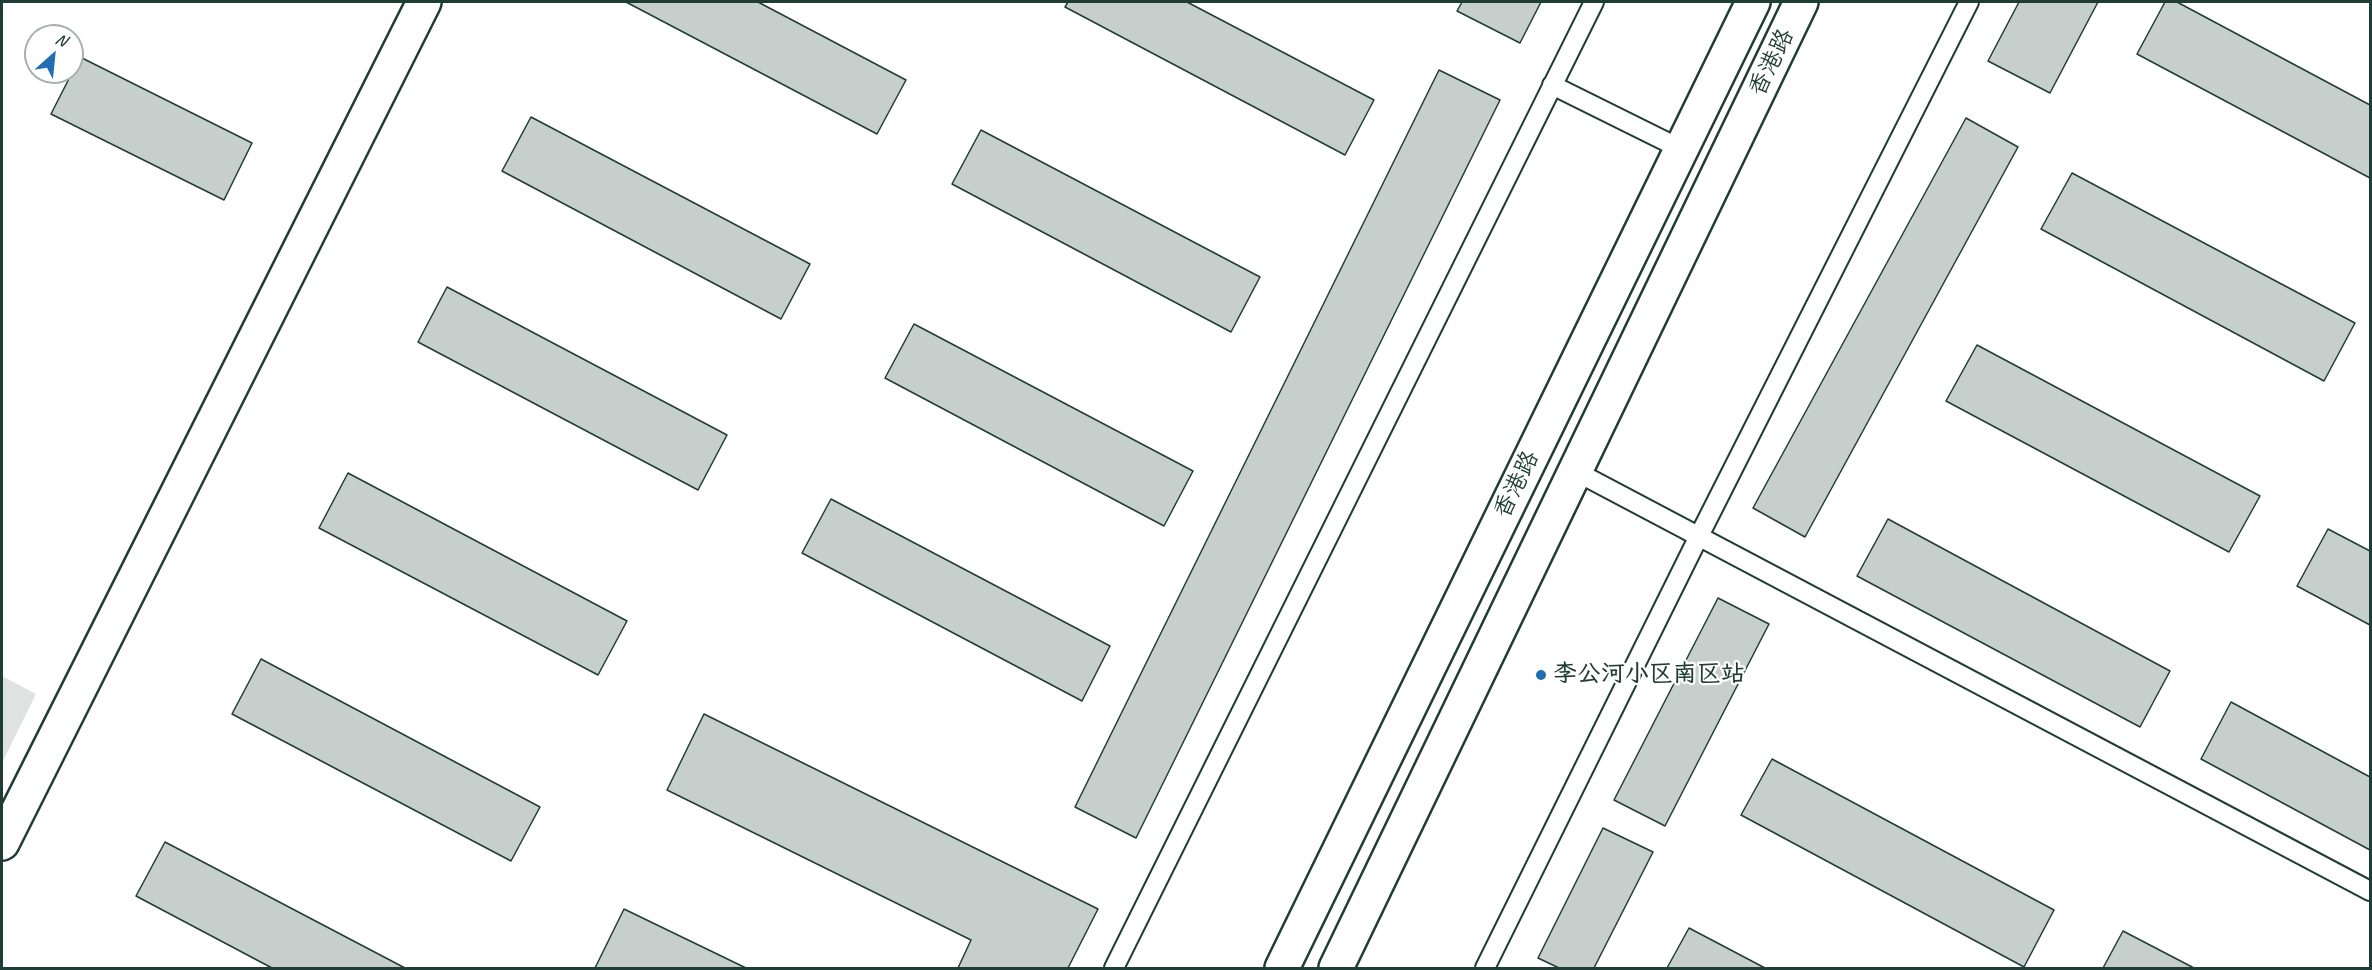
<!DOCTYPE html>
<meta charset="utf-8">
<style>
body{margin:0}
#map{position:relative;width:2372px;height:970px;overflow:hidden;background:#fff;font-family:Caveat,sans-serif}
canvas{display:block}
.frame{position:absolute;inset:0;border:3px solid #1f3d34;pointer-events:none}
.north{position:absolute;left:24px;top:24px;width:60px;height:60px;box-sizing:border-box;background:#fff;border:2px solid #a5b1ae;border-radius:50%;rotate:27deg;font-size:16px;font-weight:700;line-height:24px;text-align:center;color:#1f3d34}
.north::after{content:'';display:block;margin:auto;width:21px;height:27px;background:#1f6fb2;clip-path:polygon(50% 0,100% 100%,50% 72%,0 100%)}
</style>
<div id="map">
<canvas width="2372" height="970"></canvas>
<div class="frame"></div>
<div class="north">N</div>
</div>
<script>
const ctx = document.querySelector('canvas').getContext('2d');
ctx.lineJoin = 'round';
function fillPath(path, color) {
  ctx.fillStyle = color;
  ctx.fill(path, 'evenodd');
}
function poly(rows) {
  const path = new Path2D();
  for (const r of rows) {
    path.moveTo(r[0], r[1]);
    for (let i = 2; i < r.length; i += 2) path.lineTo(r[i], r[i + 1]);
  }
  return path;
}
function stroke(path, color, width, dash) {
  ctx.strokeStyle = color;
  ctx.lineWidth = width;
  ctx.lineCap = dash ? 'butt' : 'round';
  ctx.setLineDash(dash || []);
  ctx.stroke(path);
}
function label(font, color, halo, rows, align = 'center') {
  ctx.font = font + ' Caveat,"LXGW WenKai TC",sans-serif';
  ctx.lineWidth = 4.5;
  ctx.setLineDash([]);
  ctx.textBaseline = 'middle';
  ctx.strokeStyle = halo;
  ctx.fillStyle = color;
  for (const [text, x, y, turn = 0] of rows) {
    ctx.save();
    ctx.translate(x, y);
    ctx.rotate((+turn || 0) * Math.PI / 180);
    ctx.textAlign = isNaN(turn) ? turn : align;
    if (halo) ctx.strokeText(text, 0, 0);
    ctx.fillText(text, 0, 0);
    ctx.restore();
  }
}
const green = poly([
 [2,676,36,694,2,763]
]);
const building = poly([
 [626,2,758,2,906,80,877,134,626,2],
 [1068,2,1187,2,1374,100,1345,155,1065,7,1068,2],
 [1462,2,1541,2,1520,43,1457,11,1462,2],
 [2019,2,2098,2,2050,93,1988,61,2019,2],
 [2165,2,2177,2,2370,105,2370,178,2137,54,2165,2],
 [80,57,252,143,224,200,51,114,80,57],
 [1439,70,1500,100,1136,838,1075,807,1439,70],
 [531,117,810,264,781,319,502,171,531,117],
 [1966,118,2018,147,1805,537,1753,508,1966,118],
 [981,130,1260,277,1231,332,952,184,981,130],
 [2072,173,2355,323,2324,381,2041,229,2072,173],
 [447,287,727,435,698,490,418,342,447,287],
 [914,324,1193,471,1164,526,885,378,914,324],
 [1977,345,2260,496,2229,552,1946,401,1977,345],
 [348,473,627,621,598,675,319,528,348,473],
 [831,499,1110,646,1082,701,802,553,831,499],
 [1888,519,2170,671,2140,727,1857,576,1888,519],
 [2328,529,2370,551,2370,625,2297,586,2328,529],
 [1718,598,1769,624,1665,826,1614,800,1718,598],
 [261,659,540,807,511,861,232,714,261,659],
 [2231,702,2370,777,2370,850,2201,759,2231,702],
 [704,714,1098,909,1068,968,958,968,971,940,667,790,704,714],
 [1772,759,2054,910,2024,967,1741,815,1772,759],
 [1603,828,1653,852,1594,968,1559,968,1538,958,1603,828],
 [165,842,405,968,272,968,136,896,165,842],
 [624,909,746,968,595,968,624,909],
 [1689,928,1765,968,1667,968,1689,928],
 [2123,931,2194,968,2103,968,2123,931]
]);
const lane = poly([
 [1552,85,1681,149],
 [1575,471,2370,891],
 [1114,968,1594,2],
 [1485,968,1699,536,1969,2]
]);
const street = poly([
 [2,843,424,2]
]);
const secondary = poly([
 [1282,968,1753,2],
 [1336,968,1801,2]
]);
const markers = [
 [1541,675,6,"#1f6fb2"]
];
const streetNames = [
 ["香港路",1772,63,-64],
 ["香港路",1517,485,-64]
];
const poiNames = [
 ["李公河小区南区站",1553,675]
];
fillPath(green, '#dee3e2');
fillPath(building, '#c7cfcc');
stroke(building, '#1f3d34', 1.5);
stroke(lane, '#1f3d34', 22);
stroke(street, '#1f3d34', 38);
stroke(secondary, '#1f3d34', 38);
stroke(lane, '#fff', 18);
stroke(street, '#fff', 33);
stroke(secondary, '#fff', 33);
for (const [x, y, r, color] of markers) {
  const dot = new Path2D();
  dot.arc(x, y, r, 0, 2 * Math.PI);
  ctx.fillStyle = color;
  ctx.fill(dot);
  stroke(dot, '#fff', 2);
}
label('24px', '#1f3d34', '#fff', streetNames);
label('bold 24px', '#1f3d34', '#fff', poiNames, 'left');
</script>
